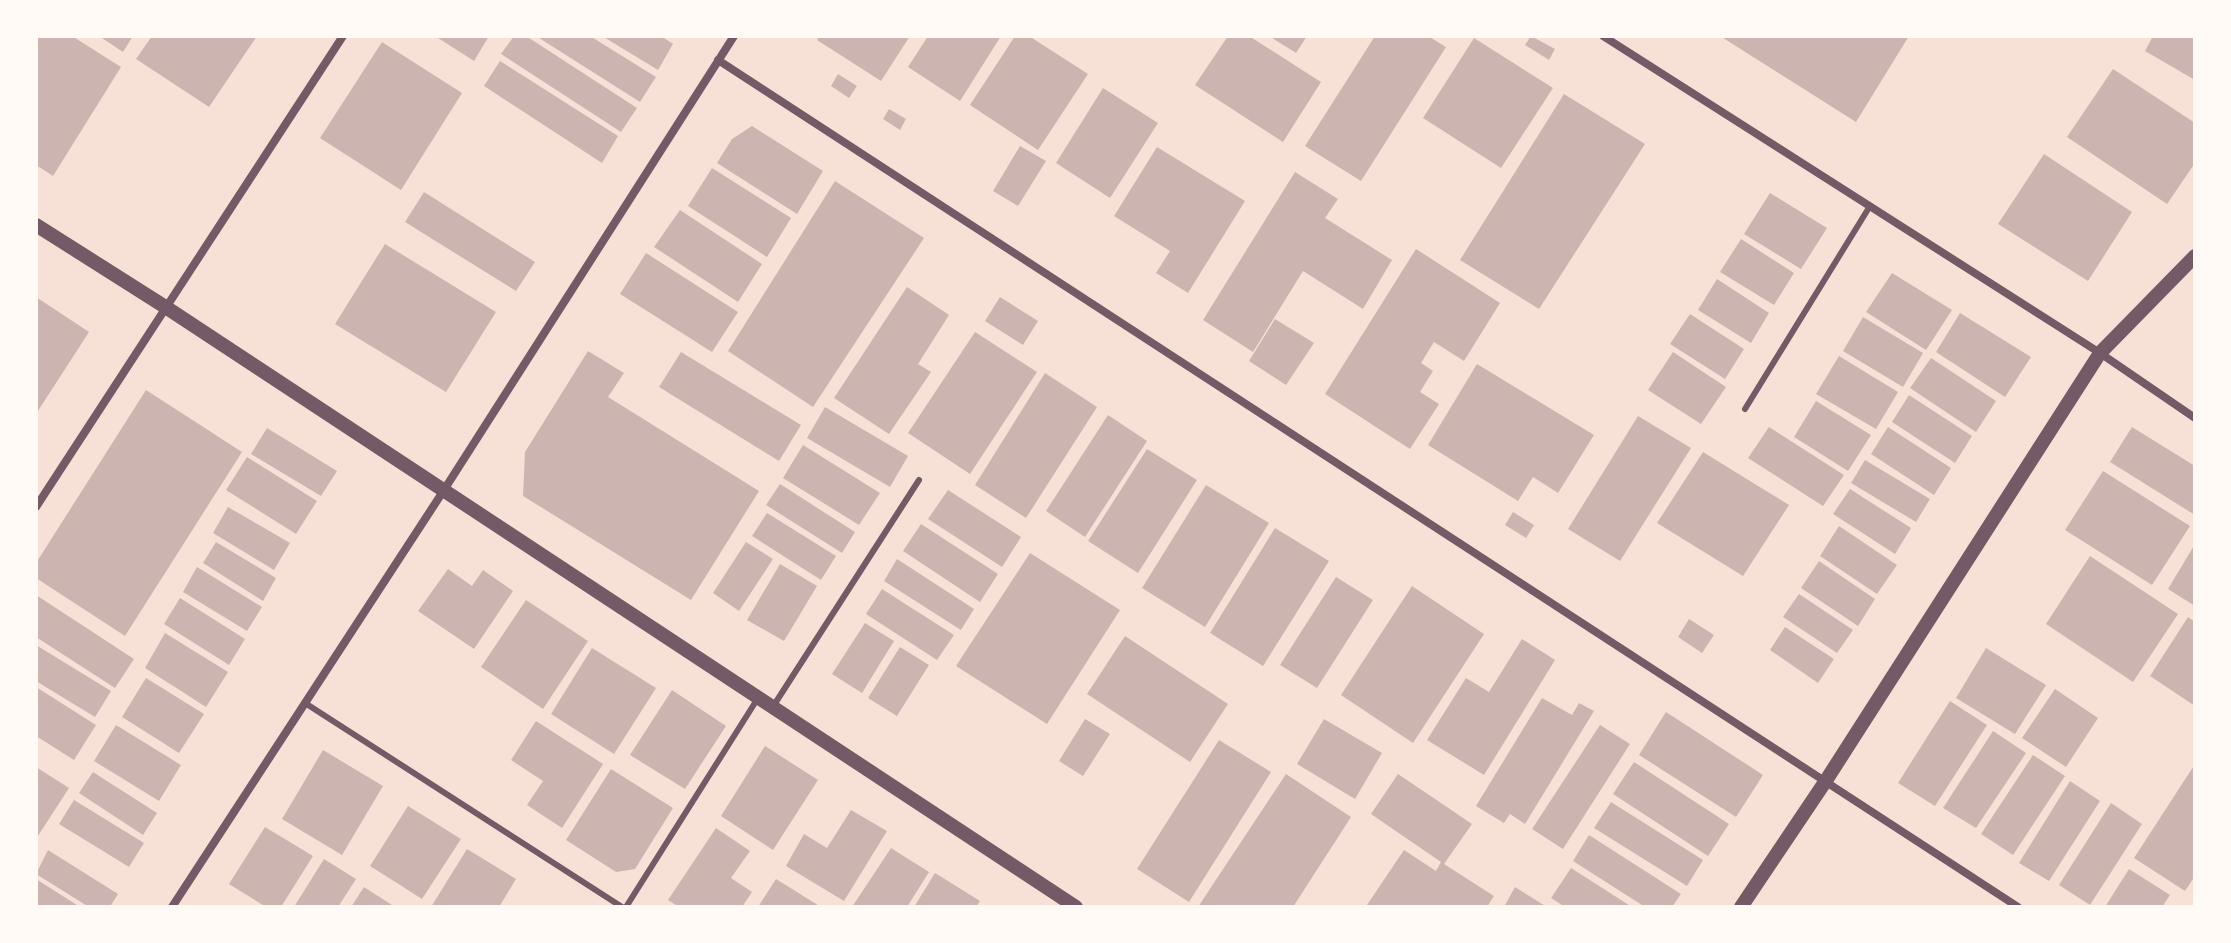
<!DOCTYPE html>
<style>
body{margin:0}
#map{position:relative;width:2231px;height:943px;overflow:hidden;background:#f7e1d7;font-family:"Playfair Display",serif}
canvas{display:block}
.frame{position:absolute;inset:0;border:38px solid #fffaf5;pointer-events:none}
</style>
<div id="map">
<canvas width="2231" height="943"></canvas>
<div class="frame"></div>
</div>
<script>
const ctx = document.querySelector('canvas').getContext('2d');
ctx.lineJoin = 'round';
function fillPath(path, color) {
  ctx.fillStyle = color;
  ctx.fill(path, 'evenodd');
}
function poly(rows) {
  const path = new Path2D();
  for (const r of rows) {
    path.moveTo(r[0], r[1]);
    for (let i = 2; i < r.length; i += 2) path.lineTo(r[i], r[i + 1]);
  }
  return path;
}
function stroke(path, color, width, dash) {
  ctx.strokeStyle = color;
  ctx.lineWidth = width;
  ctx.lineCap = dash ? 'butt' : 'round';
  ctx.setLineDash(dash || []);
  ctx.stroke(path);
}
const building = poly([
 [36,36,72,36,121,67,53,176,36,165],
 [99,36,133,36,123,52],
 [152,36,257,36,209,107,136,59],
 [435,36,489,36,474,61],
 [514,36,526,36,637,108,621,132,501,54],
 [536,36,590,36,656,77,640,102],
 [602,36,661,36,673,44,658,70],
 [819,36,910,36,881,81,817,40],
 [928,36,1001,36,960,101,908,67],
 [1015,36,1029,36,1088,74,1038,150,970,105],
 [1228,36,1249,36,1321,82,1283,142,1195,85],
 [1269,36,1307,36,1296,53],
 [1375,36,1428,36,1446,47,1361,181,1305,146],
 [1531,36,1555,49,1549,60,1525,45],
 [1720,36,1909,36,1856,122],
 [2153,36,2195,36,2195,80,2145,51],
 [1474,38,1553,88,1501,168,1423,118],
 [382,42,462,93,401,190,320,138],
 [500,61,618,136,602,163,484,86],
 [2113,69,2195,123,2195,163,2167,204,2067,137],
 [838,74,857,86,849,98,831,86],
 [1103,88,1158,123,1110,198,1056,163],
 [1564,94,1645,144,1539,309,1460,260],
 [889,109,906,119,900,130,883,119],
 [752,126,823,171,797,214,717,163,732,139],
 [1020,146,1046,161,1018,206,993,191],
 [1157,147,1245,201,1188,293,1156,273,1170,251,1114,216],
 [2044,154,2132,212,2088,281,1998,224],
 [712,168,791,218,767,257,688,206],
 [1295,172,1338,199,1325,218,1392,260,1363,309,1303,271,1253,352,1203,320],
 [835,181,924,238,813,407,728,351],
 [424,192,535,262,516,291,405,222],
 [1770,193,1827,228,1801,269,1744,234],
 [680,210,762,264,738,302,654,247],
 [1741,239,1794,273,1774,305,1720,272],
 [385,244,496,312,446,392,335,324],
 [1416,249,1500,303,1464,361,1434,342,1421,363,1433,371,1420,392,1439,404,1410,449,1325,394],
 [646,253,738,312,712,352,620,294],
 [1892,273,1952,310,1926,350,1866,312],
 [1717,279,1769,313,1751,343,1698,310],
 [907,287,949,315,918,364,931,372,889,434,834,398],
 [36,297,89,332,36,414],
 [1000,297,1038,321,1023,345,985,321],
 [1960,313,2031,357,2005,397,1936,352],
 [1690,314,1744,349,1725,379,1670,344],
 [1863,317,1923,353,1903,387,1843,351],
 [1275,319,1314,343,1286,385,1249,361],
 [975,332,1037,372,970,474,908,433],
 [588,351,624,373,608,397,759,491,691,600,523,496,525,452],
 [681,352,801,425,779,461,659,387],
 [1673,352,1726,387,1701,424,1648,390],
 [1839,356,1898,392,1876,429,1816,394],
 [1931,358,1996,401,1976,432,1910,388],
 [1477,364,1594,435,1558,493,1533,477,1518,501,1428,445],
 [1045,373,1097,407,1026,518,975,485],
 [146,390,242,452,125,636,36,578,36,563],
 [1909,395,1972,436,1955,463,1892,422],
 [1816,401,1871,435,1848,471,1794,437],
 [825,407,908,456,890,487,807,438],
 [1108,415,1147,441,1085,537,1046,511],
 [1638,416,1691,448,1620,561,1568,529],
 [1769,427,1844,475,1823,506,1748,458],
 [1888,427,1951,468,1934,495,1871,454],
 [2132,427,2195,466,2195,515,2110,462],
 [267,428,337,471,321,496,251,454],
 [803,445,880,493,859,525,783,478],
 [1147,449,1197,480,1138,573,1088,541],
 [1703,452,1789,505,1743,576,1657,523],
 [247,457,317,501,296,534,226,490],
 [1865,460,1930,499,1916,522,1851,483],
 [2103,471,2190,526,2152,585,2065,530],
 [780,484,855,532,842,553,766,505],
 [1206,485,1269,523,1205,627,1142,588],
 [1850,489,1911,528,1895,554,1833,514],
 [948,490,1021,537,1002,567,928,519],
 [228,507,290,543,274,570,213,533],
 [1513,512,1534,525,1526,538,1505,525],
 [767,513,836,556,821,580,752,536],
 [921,524,998,574,980,602,903,551],
 [1839,526,1897,565,1877,594,1820,556],
 [1275,528,1329,561,1263,666,1210,633],
 [216,542,276,578,263,601,203,563],
 [746,542,773,559,739,611,713,593],
 [2195,544,2195,606,2168,589],
 [1030,553,1120,610,1047,724,956,666],
 [2090,556,2178,614,2133,682,2046,624],
 [897,559,974,609,961,630,884,581],
 [1819,561,1875,599,1858,626,1801,588],
 [780,564,817,586,784,641,747,620],
 [197,567,262,607,247,631,183,592],
 [448,569,472,586,483,570,513,591,474,649,418,611],
 [1336,577,1373,600,1317,688,1280,665],
 [1412,586,1484,634,1413,743,1341,695],
 [882,589,954,635,937,660,866,614],
 [1799,594,1853,630,1837,653,1783,617],
 [36,595,134,659,115,688,36,637],
 [180,598,245,639,229,665,164,624],
 [526,600,588,641,543,709,481,667],
 [2188,617,2195,622,2195,706,2150,676],
 [1689,619,1714,635,1702,653,1678,637],
 [865,623,894,641,862,693,832,674],
 [1785,627,1834,659,1818,683,1770,650],
 [165,633,228,672,206,707,145,668],
 [1125,636,1228,704,1190,762,1087,694],
 [1522,639,1555,660,1484,775,1427,740,1466,678,1489,692],
 [36,645,111,691,95,717,36,681],
 [900,647,929,665,897,716,868,698],
 [592,648,656,688,614,754,551,714],
 [1986,648,2046,685,2015,734,1956,698],
 [146,678,204,714,179,753,122,717],
 [36,687,96,725,74,760,36,736],
 [2055,689,2098,718,2066,767,2022,738],
 [672,690,726,726,685,789,630,755],
 [1542,698,1572,715,1579,703,1594,711,1525,824,1510,814,1504,823,1476,806],
 [1950,701,1987,725,1935,806,1898,783],
 [1666,712,1763,775,1736,817,1639,755],
 [1085,719,1110,734,1083,776,1059,761],
 [1324,719,1382,753,1355,799,1297,764],
 [536,721,603,764,562,828,527,805,543,781,511,760],
 [116,725,181,765,159,801,94,761],
 [1600,725,1630,744,1563,849,1532,829],
 [1993,731,2026,753,1976,828,1943,808],
 [1219,740,1271,772,1189,902,1137,869],
 [765,746,818,780,773,850,721,816],
 [323,750,383,786,342,855,282,819],
 [2033,755,2065,776,2013,855,1981,834],
 [1634,762,1729,824,1708,856,1613,794],
 [2195,764,2195,876,2185,891,2134,858],
 [36,767,69,788,36,839],
 [611,769,673,808,635,869,616,872,566,840],
 [93,772,157,813,143,835,79,793],
 [1286,774,1351,817,1293,907,1198,907],
 [1398,774,1472,824,1444,864,1494,896,1487,907,1367,905,1404,850,1436,871,1441,862,1371,814],
 [2070,781,2100,801,2049,881,2019,863],
 [74,800,144,843,129,867,59,824],
 [1611,802,1703,860,1687,886,1594,828],
 [2111,803,2142,824,2090,905,2059,885],
 [408,806,461,839,422,899,370,866],
 [851,810,887,831,844,901,786,866,804,834,827,848],
 [265,827,313,856,281,907,266,907,229,884],
 [716,828,750,851,731,878,752,892,742,907,679,907,668,900],
 [1589,835,1681,894,1672,907,1645,907,1573,861],
 [891,848,929,872,907,907,852,907],
 [467,849,516,879,499,907,431,907],
 [48,850,118,894,110,907,89,907,36,874],
 [324,859,356,879,338,907,294,907],
 [1571,868,1632,907,1565,907,1551,898],
 [2129,869,2170,895,2162,907,2105,907],
 [935,873,980,901,976,907,914,907],
 [36,879,80,907,36,907],
 [776,879,821,907,758,907],
 [364,887,395,907,351,907],
 [1515,887,1547,907,1504,907]
]);
const service = poly([
 [1745,409,1870,206],
 [305,703,622,907],
 [774,705,919,480],
 [626,907,758,698]
]);
const minor = poly([
 [1603,36,2100,353,2195,418],
 [718,60,2018,907],
 [36,507,343,36],
 [172,907,444,490,734,36]
]);
const tertiary = poly([
 [36,225,167,308,1076,907],
 [1741,907,1825,782,2100,353,2195,256]
]);
fillPath(building, '#ccb4b1');
stroke(service, '#755966', 6);
stroke(minor, '#755966', 8);
stroke(tertiary, '#755966', 14);
</script>
